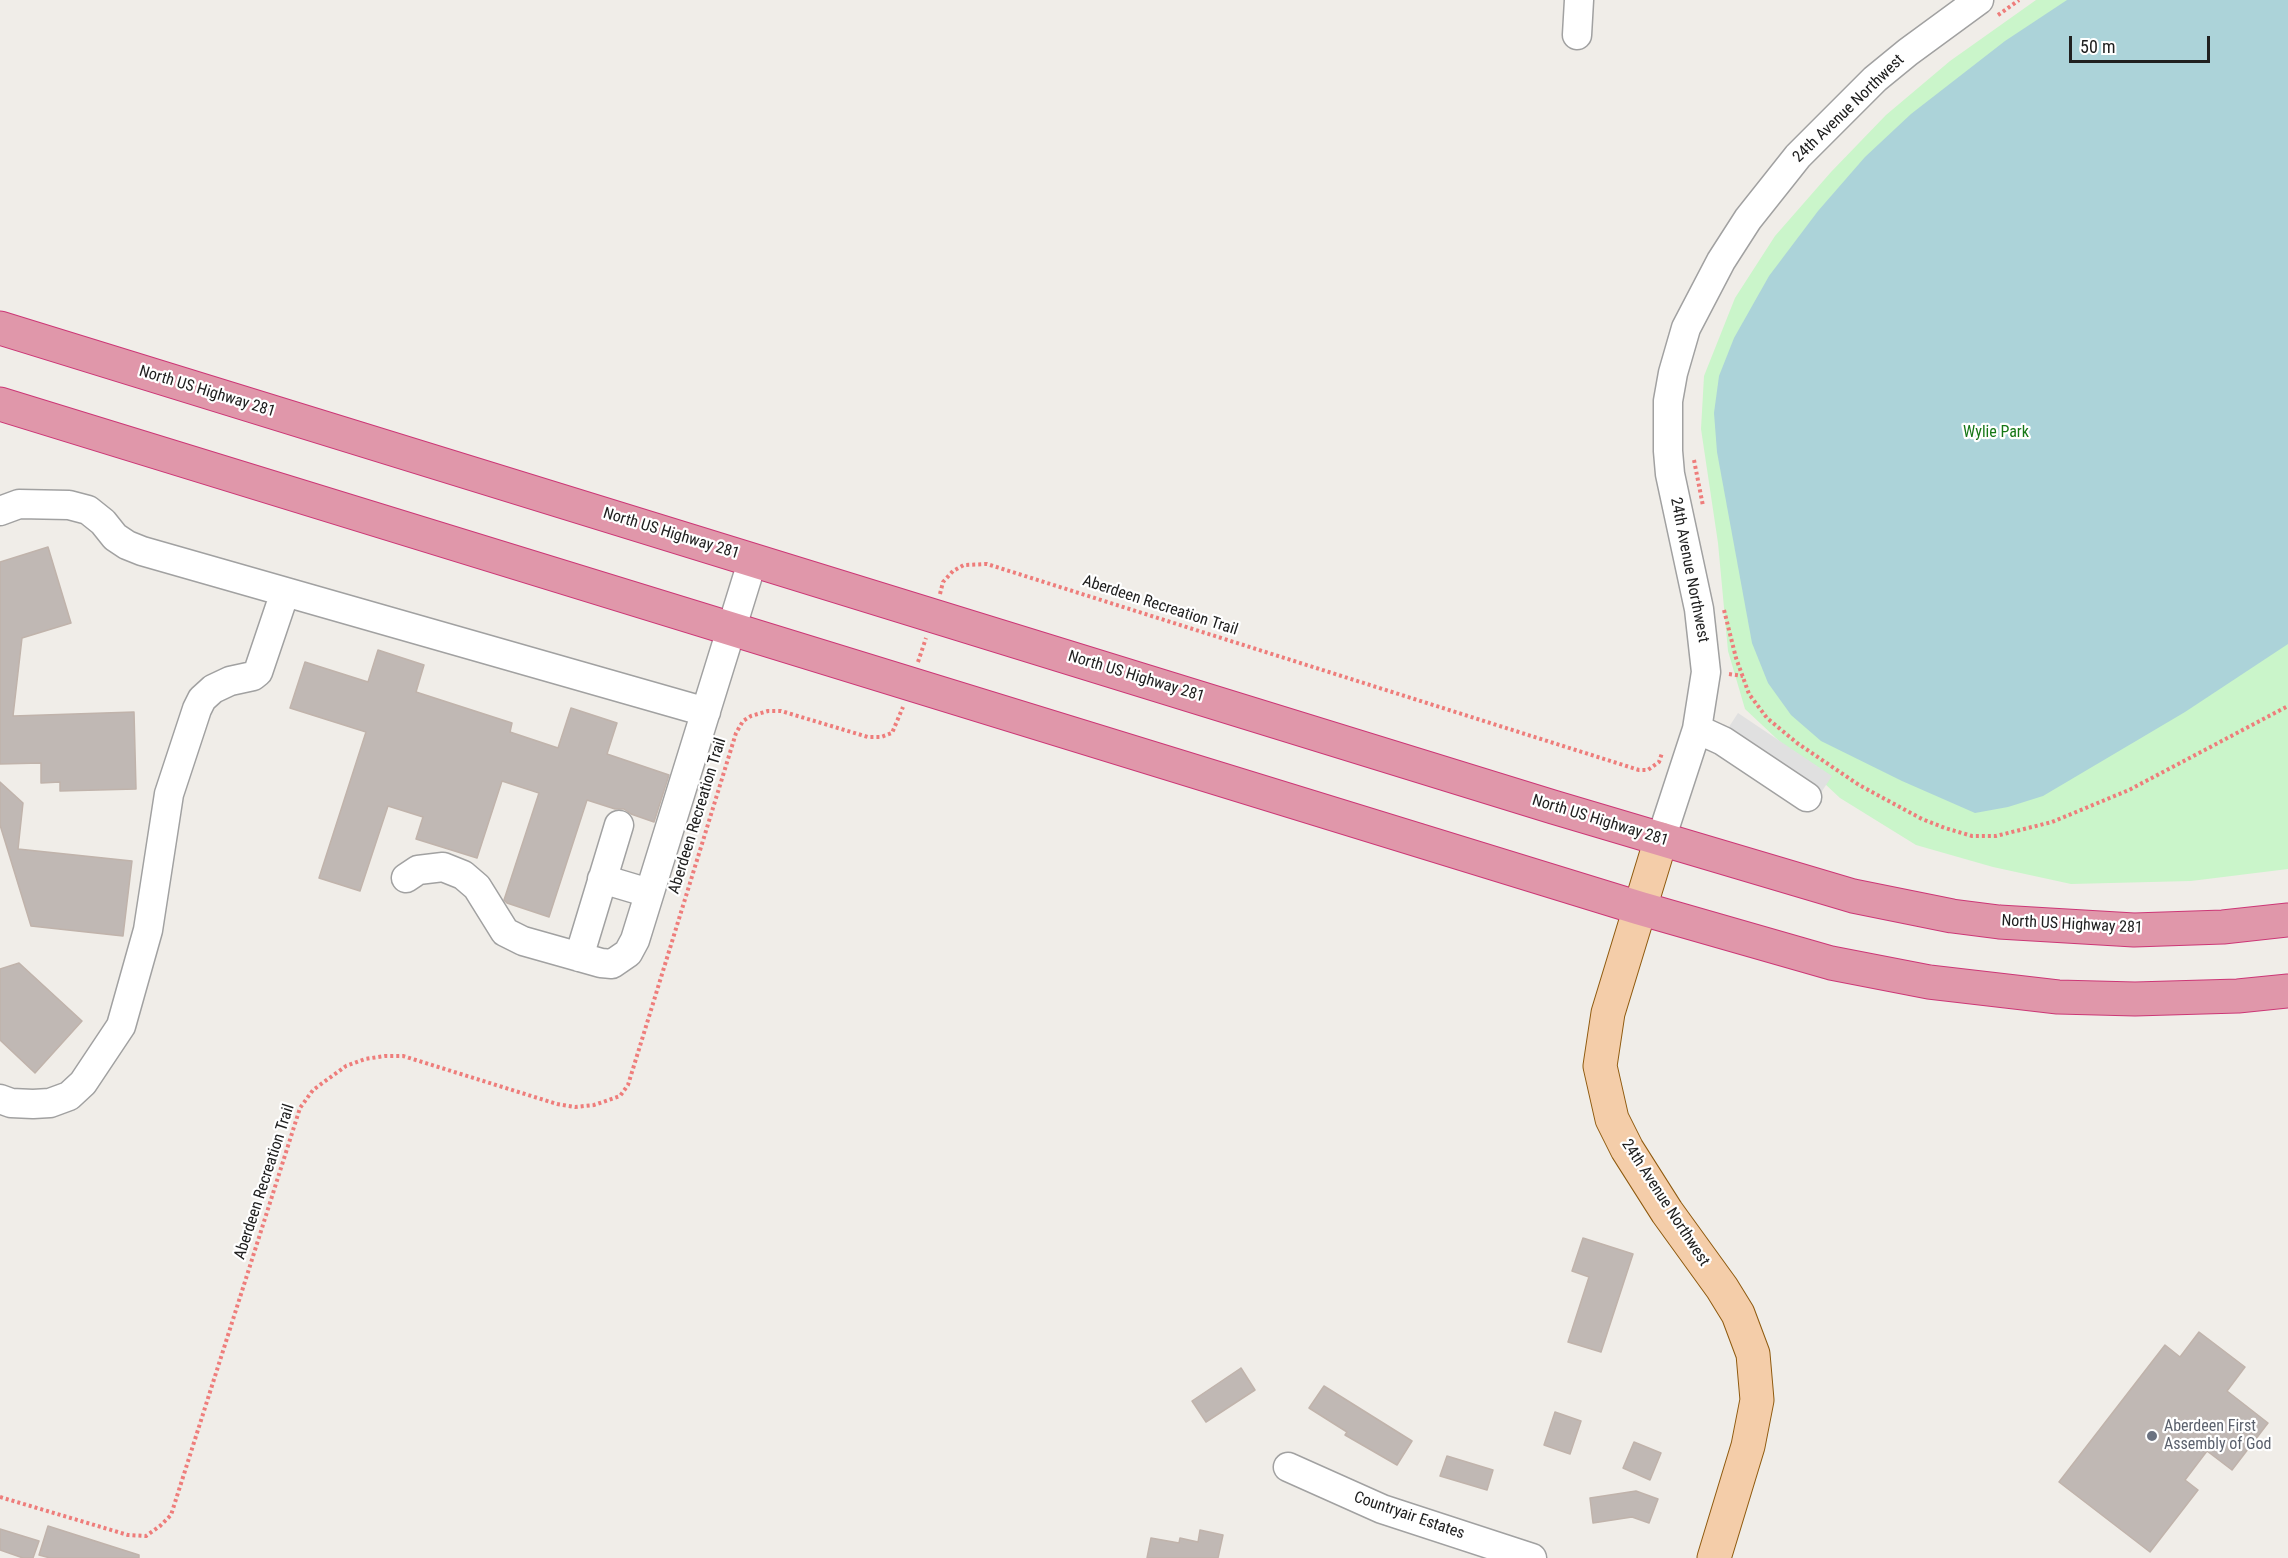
<!DOCTYPE html>
<style>
body{margin:0}
#map{position:relative;width:2288px;height:1558px;overflow:hidden;background:#f0ede8;font-family:"Roboto Condensed",sans-serif}
canvas{display:block}
.scale{position:absolute;left:2069px;top:36px;width:141px;height:27px;box-sizing:border-box;border:3px solid #202020;border-top:0;padding-left:8px;font-size:18px;line-height:21px;white-space:nowrap;color:#202020;-webkit-text-stroke:4px #fff;paint-order:stroke}
</style>
<div id="map">
<canvas width="2288" height="1558"></canvas>
<div class="scale">50 m</div>
</div>
<script>
const ctx = document.querySelector('canvas').getContext('2d');
ctx.lineJoin = 'round';
function fillPath(path, color) {
  ctx.fillStyle = color;
  ctx.fill(path, 'evenodd');
}
function poly(rows) {
  const path = new Path2D();
  for (const r of rows) {
    path.moveTo(r[0], r[1]);
    for (let i = 2; i < r.length; i += 2) path.lineTo(r[i], r[i + 1]);
  }
  return path;
}
function stroke(path, color, width, dash) {
  ctx.strokeStyle = color;
  ctx.lineWidth = width;
  ctx.lineCap = dash ? 'butt' : 'round';
  ctx.setLineDash(dash || []);
  ctx.stroke(path);
}
function label(font, color, halo, rows, align = 'center') {
  ctx.font = font + ' "Roboto Condensed",sans-serif';
  ctx.lineWidth = 4.5;
  ctx.setLineDash([]);
  ctx.textBaseline = 'middle';
  ctx.strokeStyle = halo;
  ctx.fillStyle = color;
  for (const [text, x, y, turn = 0] of rows) {
    ctx.save();
    ctx.translate(x, y);
    ctx.rotate((+turn || 0) * Math.PI / 180);
    ctx.textAlign = isNaN(turn) ? turn : align;
    if (halo) ctx.strokeText(text, 0, 0);
    ctx.fillText(text, 0, 0);
    ctx.restore();
  }
}
const park = poly([
 [2036,0,2288,0,2288,869,2191,881,2071,884,1993,867,1916,845,1840,798,1745,709,1728,651,1718,543,1701,429,1704,376,1735,298,1775,236,1831,172,1886,115,1950,61]
]);
const parking = poly([
 [1738,713,1832,776,1808,812,1714,750]
]);
const water = poly([
 [2067,0,2288,0,2288,644,2185,712,2043,796,2008,807,1975,813,1902,781,1821,741,1791,715,1768,683,1752,643,1717,452,1714,413,1719,376,1734,338,1769,276,1818,211,1865,157,1911,114,2005,41]
]);
const building = poly([
 [48,547,71,623,22,638,13,716,134,712,136,789,60,791,60,782,41,783,41,763,0,764,0,562,48,547],
 [378,650,424,665,416,692,512,723,510,732,558,748,571,708,617,723,607,754,669,775,654,822,631,814,624,809,615,809,587,800,549,917,507,903,504,900,539,793,502,781,477,858,416,839,423,817,388,806,360,891,319,878,366,732,290,708,305,662,368,682,378,650],
 [0,782,23,803,18,849,132,861,123,936,31,926,0,825,0,782],
 [19,963,82,1021,35,1073,0,1040,0,969,19,963],
 [1583,1238,1633,1254,1601,1352,1568,1342,1589,1277,1572,1271,1583,1238],
 [2199,1332,2245,1367,2227,1391,2268,1423,2232,1470,2207,1451,2185,1480,2198,1490,2150,1552,2059,1482,2165,1345,2180,1357,2199,1332],
 [1241,1368,1255,1390,1206,1422,1192,1401,1241,1368],
 [1324,1386,1412,1441,1397,1465,1345,1435,1347,1432,1309,1408,1324,1386],
 [1555,1412,1581,1421,1570,1454,1544,1445,1555,1412],
 [1634,1442,1661,1453,1650,1480,1623,1468,1634,1442],
 [1447,1456,1493,1470,1487,1490,1440,1476,1447,1456],
 [1636,1491,1658,1499,1649,1523,1632,1517,1593,1523,1590,1498,1636,1491],
 [48,1526,139,1555,139,1558,50,1558,39,1555,48,1526],
 [0,1529,39,1541,33,1558,23,1558,0,1550,0,1529],
 [1200,1530,1223,1535,1218,1558,1147,1558,1151,1538,1179,1543,1180,1538,1198,1542,1200,1530]
]);
const path = poly([
 [1998,15,2019,0],
 [1694,460,1703,506],
 [940,594,943,582,953,571,964,565,987,564,1639,770,1648,770,1659,762,1662,753],
 [1724,610,1736,658,1749,694,1767,718,1797,743,1859,785,1922,819,1945,828,1972,836,1996,836,2052,822,2129,790,2288,706],
 [918,662,926,638],
 [1729,674,1743,676],
 [0,1497,128,1535,146,1536,160,1526,171,1515,300,1108,313,1090,346,1066,365,1059,385,1056,403,1056,557,1104,575,1107,594,1105,620,1096,628,1085,736,733,743,721,751,716,768,711,781,711,868,737,881,737,892,733,903,707]
]);
const minor = poly([
 [1577,35,1579,0],
 [0,511,19,504,69,505,88,510,103,522,115,537,127,545,142,551,706,712],
 [1697,729,1723,741,1807,797],
 [1661,839,1697,729,1706,672,1699,609,1670,474,1668,451,1668,401,1673,373,1686,328,1721,261,1748,219,1798,156,1875,79,1908,52,1979,0],
 [406,878,418,870,443,867,463,875,477,887,505,932,523,941,601,963,612,964,628,953,635,940,753,559],
 [602,879,649,893],
 [579,957,619,825],
 [0,1099,11,1103,33,1104,50,1103,69,1096,83,1083,121,1026,148,930,169,794,197,709,202,699,213,689,230,681,253,676,258,672,285,592],
 [1288,1467,1382,1509,1532,1558]
]);
const major = poly([
 [1661,839,1608,1013,1600,1066,1612,1119,1627,1149,1667,1212,1722,1288,1738,1314,1753,1354,1757,1400,1748,1446,1714,1558]
]);
const highway = poly([
 [0,328,1553,807,1853,896,1952,916,1999,922,2134,930,2223,927,2288,920],
 [0,404,1639,908,1831,963,1929,982,2058,997,2135,999,2238,996,2288,991]
]);
const markers = [
 [2152,1436,6,"#6b7280"]
];
const streetNames = [
 ["24th Avenue Northwest",1849,109,-44],
 ["North US Highway 281",207,392,17],
 ["North US Highway 281",671,534,17],
 ["24th Avenue Northwest",1689,570,79],
 ["Aberdeen Recreation Trail",1160,606,18],
 ["North US Highway 281",1136,677,17],
 ["Aberdeen Recreation Trail",698,816,-73],
 ["North US Highway 281",1600,821,17],
 ["North US Highway 281",2072,925,3],
 ["Aberdeen Recreation Trail",265,1182,-72],
 ["24th Avenue Northwest",1665,1203,57],
 ["Countryair Estates",1409,1516,19]
];
const parkNames = [
 ["Wylie Park",1996,433]
];
const worshipNames = [
 ["Aberdeen First",2164,1427],
 ["Assembly of God",2164,1445]
];
fillPath(park, '#caf5ca');
fillPath(parking, '#e0e0e0');
fillPath(water, '#acd3d9');
fillPath(building, '#c0b8b4');
stroke(building, '#c0b3ab', 1.5);
stroke(minor, '#a1a1a1', 31);
stroke(major, '#8f5a0e', 35);
stroke(highway, '#cc3776', 35);
stroke(path, '#ee7d7b', 4, [3, 3]);
stroke(minor, '#fff', 28);
stroke(major, '#f4cda9', 33);
stroke(highway, '#e097aa', 33);
for (const [x, y, r, color] of markers) {
  const dot = new Path2D();
  dot.arc(x, y, r, 0, 2 * Math.PI);
  ctx.fillStyle = color;
  ctx.fill(dot);
  stroke(dot, '#fff', 2);
}
label('16px', '#202020', '#fff', streetNames);
label('16px', '#167716', '#fff', parkNames);
label('16px', '#5b616d', '#fff', worshipNames, 'left');
</script>
